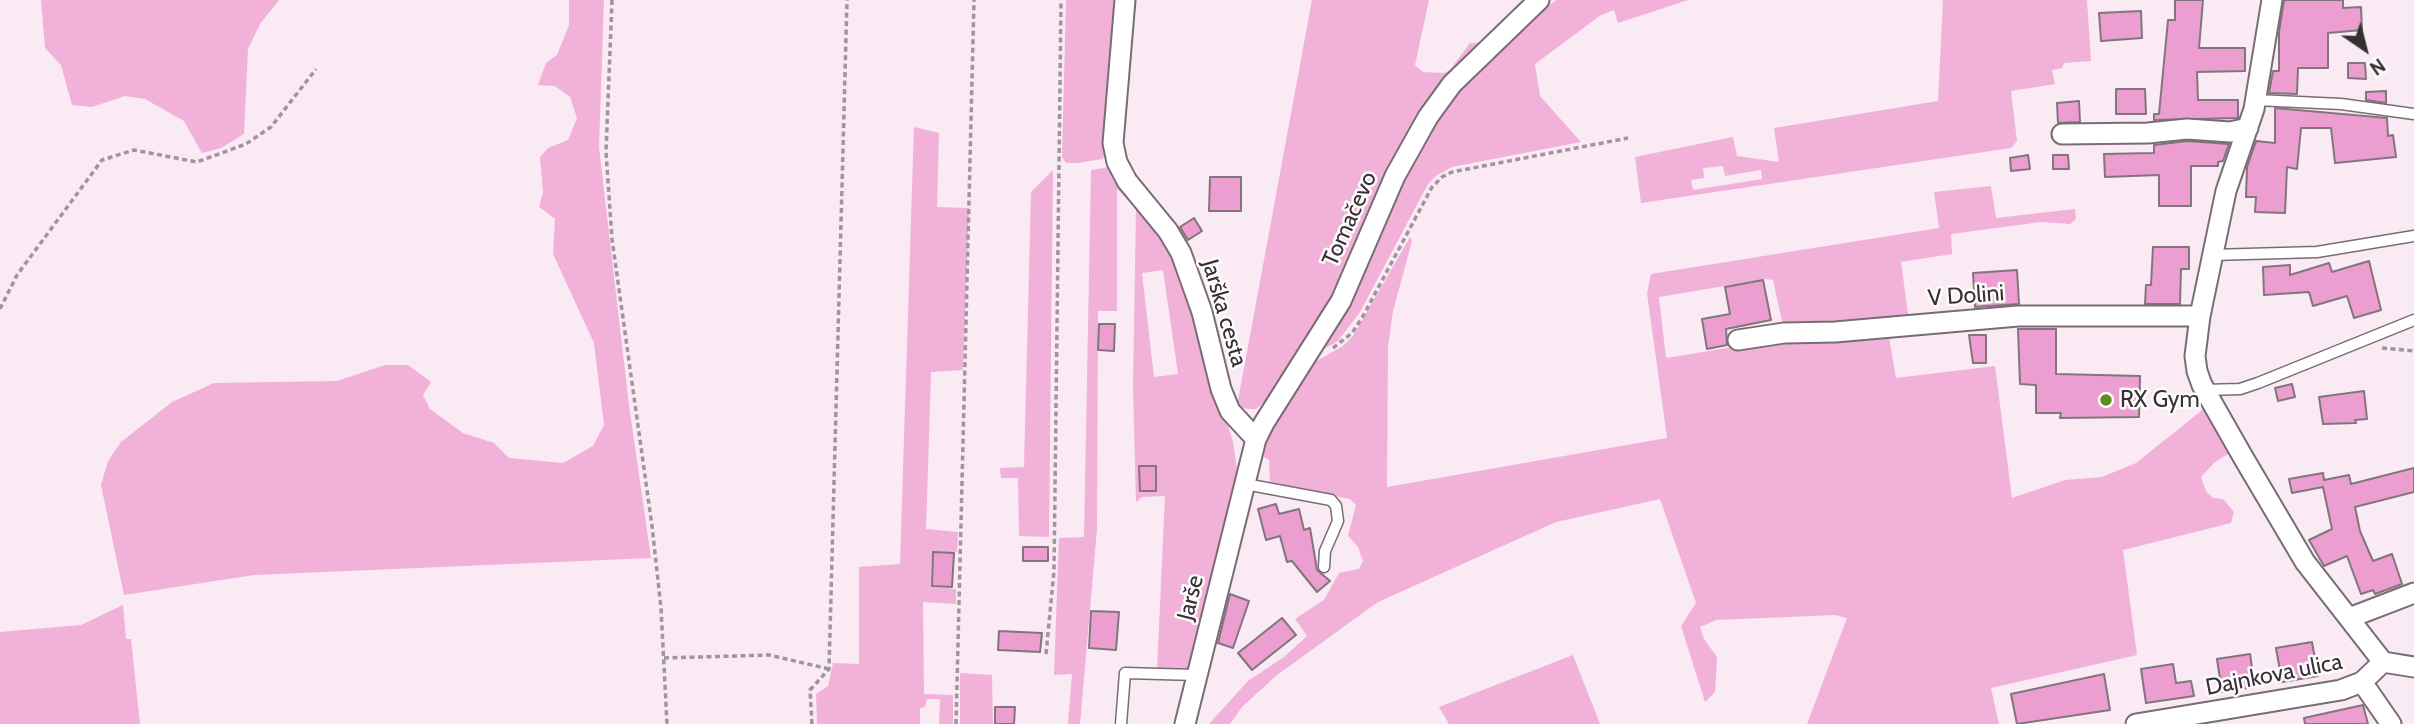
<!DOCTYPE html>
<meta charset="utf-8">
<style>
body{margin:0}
#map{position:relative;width:2414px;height:724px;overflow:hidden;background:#f9eaf3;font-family:Cabin,sans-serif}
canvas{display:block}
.north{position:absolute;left:2330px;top:14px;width:70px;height:70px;-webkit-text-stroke:5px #fefbfd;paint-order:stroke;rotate:145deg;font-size:19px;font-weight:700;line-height:28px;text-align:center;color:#353033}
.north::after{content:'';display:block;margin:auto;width:24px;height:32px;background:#353033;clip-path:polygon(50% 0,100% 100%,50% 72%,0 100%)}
</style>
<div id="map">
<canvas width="2414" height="724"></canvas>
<div class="north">N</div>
</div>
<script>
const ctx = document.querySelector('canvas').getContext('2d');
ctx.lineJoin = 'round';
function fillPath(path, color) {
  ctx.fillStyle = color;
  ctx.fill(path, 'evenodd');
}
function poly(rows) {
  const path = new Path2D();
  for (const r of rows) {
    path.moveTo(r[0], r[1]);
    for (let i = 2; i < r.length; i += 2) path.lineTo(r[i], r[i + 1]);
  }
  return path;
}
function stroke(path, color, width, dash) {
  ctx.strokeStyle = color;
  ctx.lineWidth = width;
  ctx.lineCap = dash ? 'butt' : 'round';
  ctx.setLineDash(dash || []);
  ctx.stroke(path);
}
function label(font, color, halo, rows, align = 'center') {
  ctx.font = font + ' Cabin,sans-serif';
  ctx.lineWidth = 5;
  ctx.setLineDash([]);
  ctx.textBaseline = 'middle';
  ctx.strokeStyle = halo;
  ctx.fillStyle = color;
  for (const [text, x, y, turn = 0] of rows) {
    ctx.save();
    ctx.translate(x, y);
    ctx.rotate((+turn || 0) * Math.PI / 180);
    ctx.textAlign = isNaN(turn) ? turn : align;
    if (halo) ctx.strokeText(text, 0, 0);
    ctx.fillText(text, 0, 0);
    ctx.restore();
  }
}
const green = poly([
 [41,0,279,0,260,24,248,49,244,134,221,148,202,153,184,121,145,99,125,96,92,107,72,105,61,65,45,48],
 [569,0,604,0,599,147,629,405,651,558,254,575,124,595,101,485,108,461,121,442,172,402,214,383,337,381,385,365,408,365,431,382,423,395,430,409,463,433,494,443,509,458,563,463,593,446,604,425,594,343,553,254,555,219,539,207,543,192,540,157,548,148,568,140,577,118,570,97,555,86,538,85,546,63,557,55,569,25],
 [1066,0,1119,0,1105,155,1102,159,1078,163,1066,163,1062,157],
 [1312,0,1429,0,1415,65,1423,72,1444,73,1450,70,1470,43,1484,43,1463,63,1327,310,1264,402,1256,409,1247,409,1237,406],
 [1556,0,1688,0,1618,23,1614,10,1601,15,1535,64,1540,96,1581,142,1452,167,1437,175,1428,184,1360,312,1338,341,1320,351,1389,204,1442,114,1461,87,1515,34],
 [1943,0,2087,0,2091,61,2064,63,2062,68,2052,70,2055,84,2011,91,2017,141,2011,148,1641,203,1635,157,1733,137,1737,156,1779,162,1774,128,1938,101],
 [1723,166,1725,176,1761,170,1762,179,1693,190,1691,180,1704,178,1703,168],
 [914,127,939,133,937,207,969,208,963,370,931,372,926,529,958,532,957,552,932,552,931,587,956,589,956,604,923,602,924,694,953,695,953,724,939,724,940,699,927,699,925,707,920,708,920,724,817,724,816,694,828,686,833,663,859,664,859,567,900,564],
 [1110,167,1173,248,1233,442,1238,475,1218,566,1210,580,1211,595,1192,670,1185,674,1157,670,1165,496,1142,497,1136,502,1133,387,1136,208,1117,189,1117,311,1098,311,1097,529,1080,724,1068,724,1072,674,1054,675,1059,538,1084,537,1091,170],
 [1163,270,1178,374,1154,377,1142,273],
 [1053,170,1049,537,1019,536,1018,478,1001,478,1000,468,1024,467,1031,192],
 [1991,186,1996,218,2075,209,2076,219,2070,224,2041,222,1951,234,1952,254,1901,262,1909,321,1783,326,1773,280,1766,279,1659,297,1666,358,1788,338,1888,332,1896,378,1995,366,2012,498,2065,480,2102,477,2136,463,2206,407,2233,451,2215,462,2201,477,2206,491,2213,498,2223,499,2234,512,2231,523,2123,550,2137,655,1991,688,1999,724,1807,724,1847,618,1835,615,1716,620,1700,627,1704,639,1717,657,1715,692,1705,702,1681,626,1696,603,1660,499,1556,522,1378,602,1277,675,1242,707,1230,724,1209,724,1248,681,1284,657,1307,636,1295,619,1324,600,1339,573,1359,569,1363,561,1358,547,1348,536,1356,505,1350,499,1270,484,1269,460,1261,455,1270,429,1297,379,1313,363,1343,346,1353,336,1410,237,1412,241,1393,311,1388,347,1387,487,1667,438,1647,293,1651,274,1939,228,1934,192],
 [123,605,126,639,131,639,140,724,0,724,0,632,81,625],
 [1573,655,1600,724,1449,724,1439,707],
 [960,673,992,675,993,724,960,724]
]);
const building = poly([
 [2175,0,2203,0,2199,48,2245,48,2245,71,2197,72,2198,100,2238,100,2238,118,2154,120,2154,114,2159,114,2168,20,2175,20,2175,0],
 [2284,0,2343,0,2343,8,2361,7,2362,30,2328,33,2328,68,2298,68,2297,94,2269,93,2273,71,2279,71,2279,32,2284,0],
 [2141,11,2142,38,2101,41,2099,13,2141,11],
 [2348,63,2365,63,2366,79,2348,78,2348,63],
 [2116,89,2145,89,2146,114,2116,114,2116,89],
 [2386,91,2386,103,2366,100,2366,92,2386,91],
 [2079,101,2080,122,2058,123,2057,103,2079,101],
 [2275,108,2387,118,2388,136,2393,135,2396,157,2335,163,2331,128,2301,128,2297,169,2287,167,2285,213,2255,212,2256,197,2246,197,2247,167,2256,141,2275,143,2275,108],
 [2187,141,2229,144,2223,161,2218,162,2218,166,2191,166,2191,206,2159,206,2159,175,2105,177,2104,154,2154,153,2154,145,2187,141],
 [2028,155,2030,169,2011,171,2010,158,2028,155],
 [2053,155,2068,155,2069,169,2053,169,2053,155],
 [1210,177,1241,177,1241,211,1209,211,1210,177],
 [1194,218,1202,231,1188,240,1180,227,1194,218],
 [2153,247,2189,247,2189,269,2181,269,2180,304,2145,304,2146,285,2151,285,2153,247],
 [2369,261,2381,310,2354,318,2347,296,2313,306,2309,292,2264,295,2263,267,2290,265,2290,275,2329,263,2332,272,2369,261],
 [2017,270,2019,304,1975,307,1973,273,2017,270],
 [1763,280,1771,320,1726,329,1727,345,1707,349,1702,319,1730,314,1725,287,1763,280],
 [1099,324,1115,324,1114,351,1098,350,1099,324],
 [2018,329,2056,329,2056,374,2140,376,2139,417,2060,418,2061,413,2036,413,2036,385,2020,384,2018,329],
 [1969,335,1986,335,1986,363,1973,363,1969,335],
 [2292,384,2295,397,2278,401,2275,388,2292,384],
 [2364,391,2367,419,2355,420,2356,423,2323,424,2319,397,2364,391],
 [1139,466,1156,466,1156,491,1140,491,1139,466],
 [2414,468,2414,492,2355,507,2360,531,2373,561,2392,554,2402,584,2375,594,2373,590,2361,594,2347,556,2324,566,2309,540,2332,529,2323,487,2292,493,2289,479,2323,473,2324,480,2349,475,2351,484,2414,468],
 [1276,504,1279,514,1299,509,1304,530,1310,528,1317,570,1330,581,1317,592,1292,561,1287,562,1280,536,1266,540,1258,509,1276,504],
 [1023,547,1048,547,1048,561,1023,561,1023,547],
 [933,552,954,553,952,587,932,586,933,552],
 [1230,594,1249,601,1233,648,1218,643,1230,594],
 [1091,611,1119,612,1116,650,1089,648,1091,611],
 [1282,618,1296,635,1252,670,1238,653,1282,618],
 [999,631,1042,633,1040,652,998,650,999,631],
 [2312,642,2318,676,2282,682,2276,648,2312,642],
 [2250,654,2255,687,2222,692,2217,659,2250,654],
 [2173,664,2176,683,2191,681,2194,696,2146,703,2141,669,2173,664],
 [2104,674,2110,710,2017,724,2011,694,2104,674],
 [2363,705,2368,724,2305,724,2304,718,2363,705],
 [995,707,1015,707,1014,724,995,724,995,707]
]);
const path = poly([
 [612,0,606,152,612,239,652,526,661,608,667,724],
 [0,309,17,275,102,160,134,150,197,162,246,144,271,127,316,69],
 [1333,348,1352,333,1362,318,1432,187,1442,177,1452,172,1628,138],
 [2382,348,2414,351],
 [1046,654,1054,571,1061,0],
 [664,658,769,655,829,669],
 [812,724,810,690,829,669,847,0],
 [956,724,974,0]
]);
const lane = poly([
 [2256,100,2341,104,2414,114],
 [2212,255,2317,252,2414,236],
 [2205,390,2240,389,2258,383,2414,320],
 [1245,484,1331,500,1336,506,1338,521,1325,551,1324,567],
 [1121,724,1125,673,1196,675]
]);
const street = poly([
 [1125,0,1113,143,1117,162,1127,181,1168,231,1181,253,1202,312,1221,389,1230,411,1256,439],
 [2272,0,2254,109,2226,191,2200,316,2195,356,2197,371,2202,385,2243,457,2305,562,2383,662],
 [2062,134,2148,133,2187,129,2230,132,2248,128],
 [1738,340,1784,333,1835,332,2018,316,2200,316],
 [2349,618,2414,593],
 [2362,682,2391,724],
 [1185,724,1256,439,1264,423,1341,301,1395,176,1428,117,1452,84,1539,0],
 [2136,724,2341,690,2362,682,2383,662,2414,667]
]);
const markers = [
 [2106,400,7,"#5d8c20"]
];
const streetNames = [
 ["Tomačevo",1350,219,-66],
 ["V Dolini",1966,296,-4],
 ["Jarška cesta",1224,313,74],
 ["Jarše",1191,598,-76],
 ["Dajnkova ulica",2274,675,-11]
];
const poiNames = [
 ["RX Gym",2120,400]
];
fillPath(green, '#f1b1d9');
fillPath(building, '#ed9ed1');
stroke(building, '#82757d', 2);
stroke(lane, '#796d74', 13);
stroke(street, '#796d74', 23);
stroke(path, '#9f959b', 3.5, [5, 3.5]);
stroke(lane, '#fff', 10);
stroke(street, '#fff', 19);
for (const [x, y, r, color] of markers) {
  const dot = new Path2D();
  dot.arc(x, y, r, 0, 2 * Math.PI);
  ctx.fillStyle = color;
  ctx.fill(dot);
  stroke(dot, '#fefbfd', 2.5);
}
label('23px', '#353033', '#fefbfd', streetNames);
label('23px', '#353033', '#fefbfd', poiNames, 'left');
</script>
